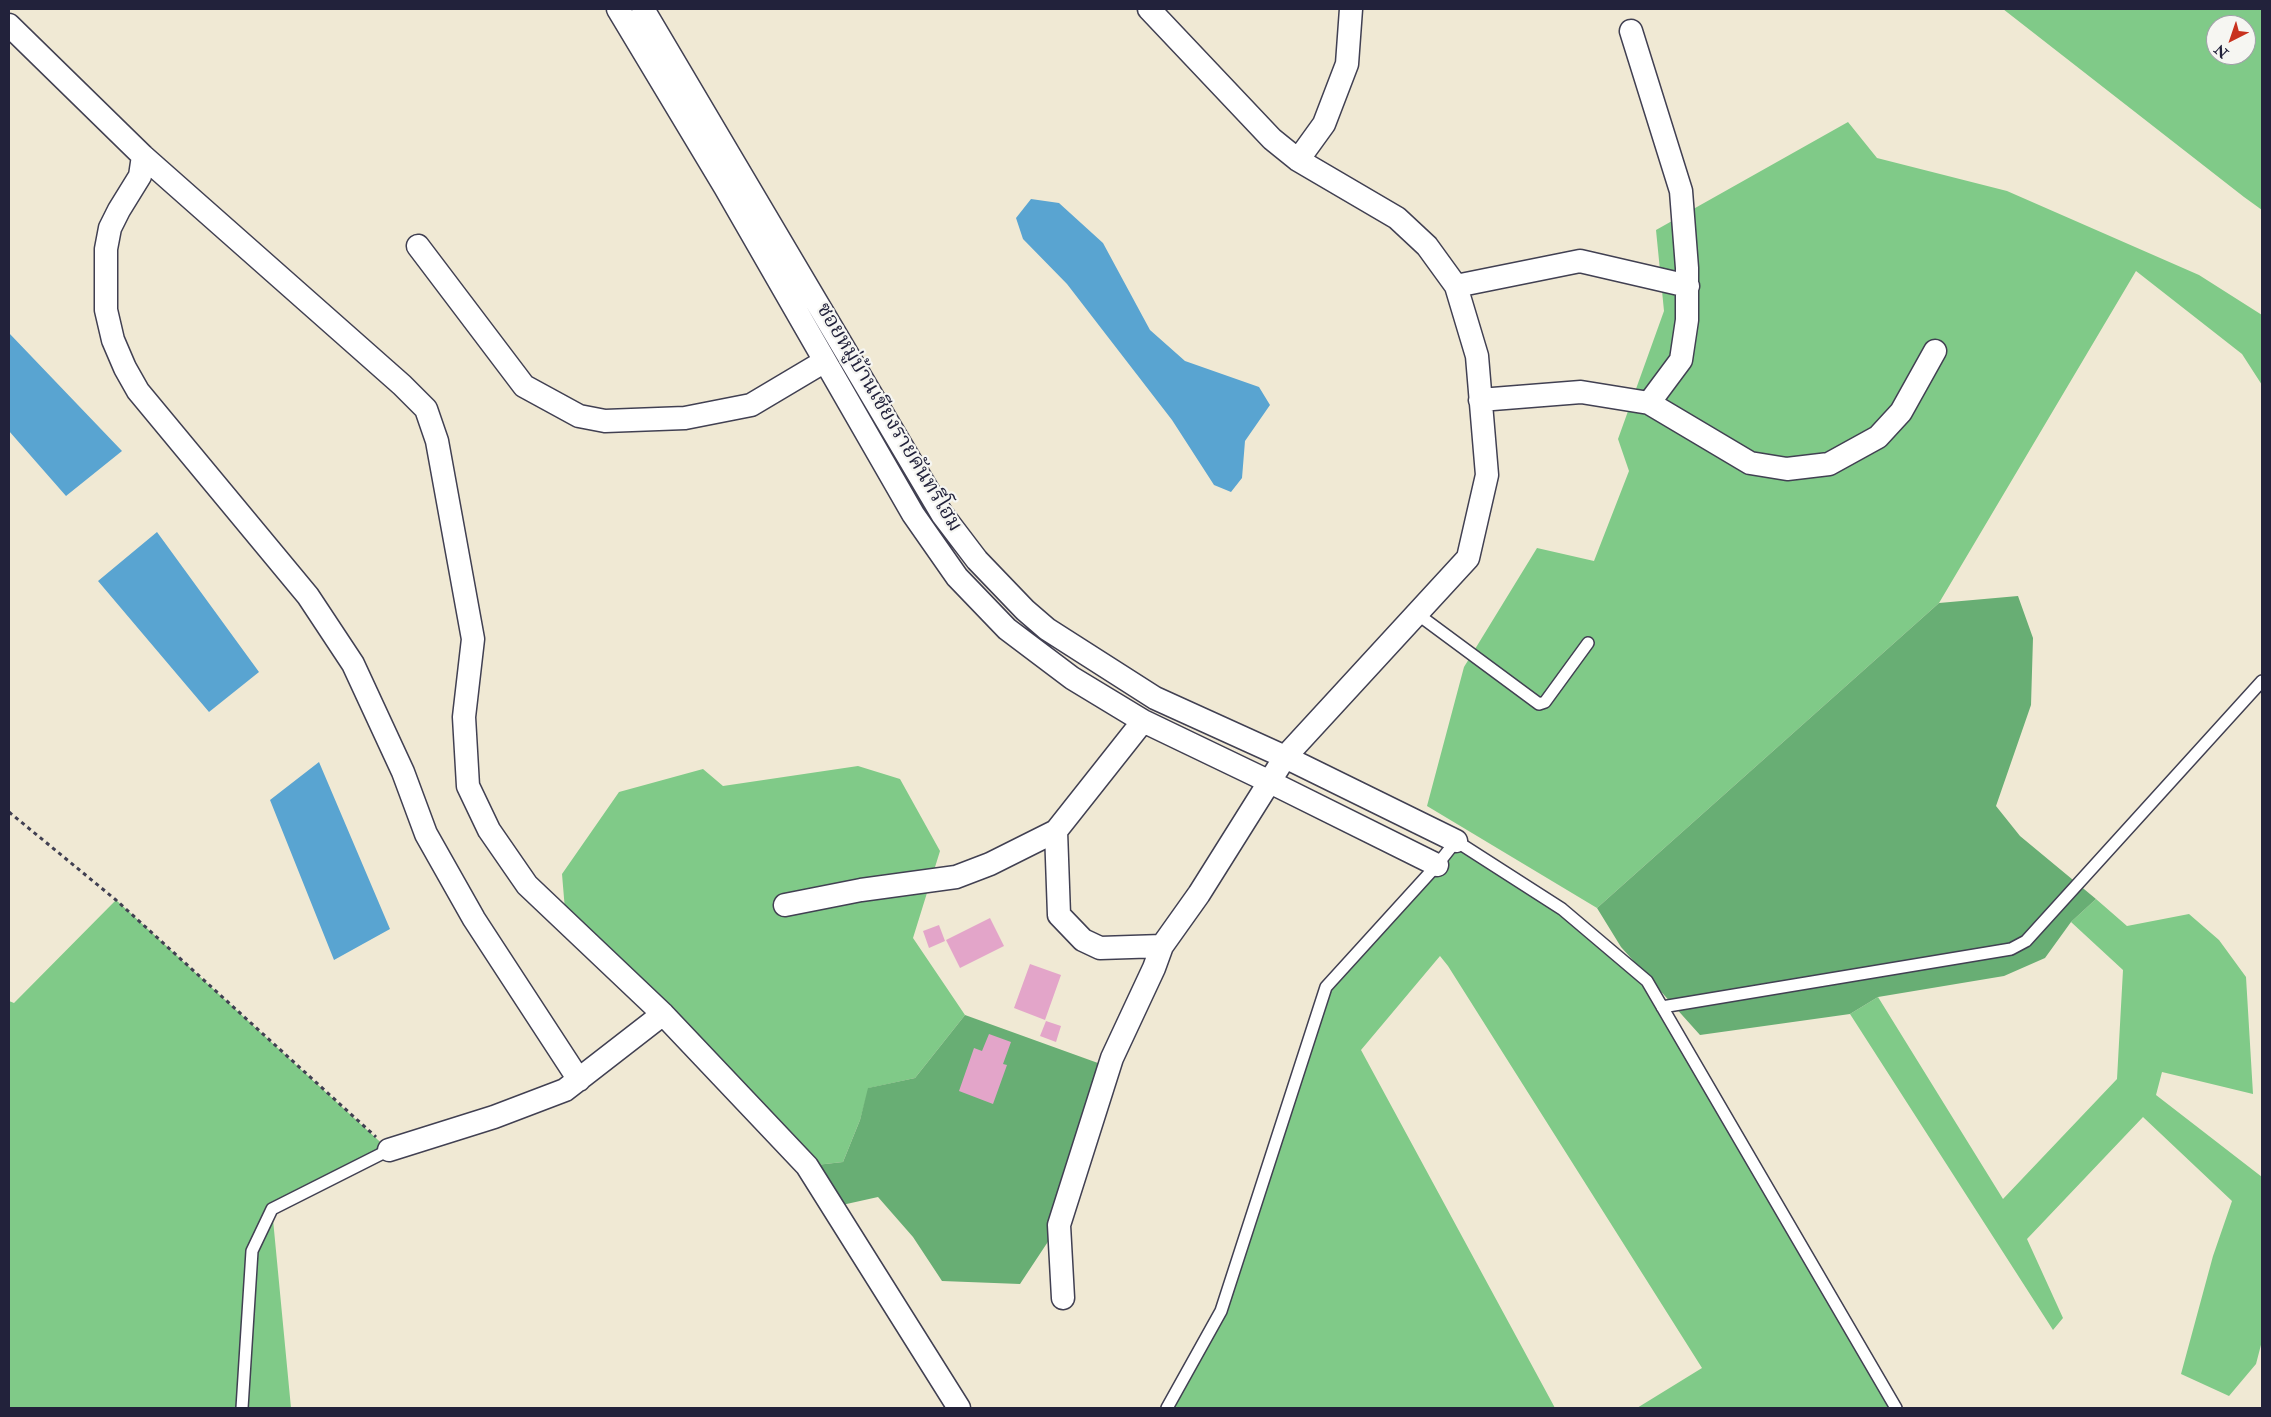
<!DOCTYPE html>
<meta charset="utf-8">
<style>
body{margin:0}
#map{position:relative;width:2271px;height:1417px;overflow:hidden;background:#f0e9d4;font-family:"IM FELL Double Pica",serif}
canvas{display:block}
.frame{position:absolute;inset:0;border:10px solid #22223b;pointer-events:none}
.north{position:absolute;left:2206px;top:15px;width:50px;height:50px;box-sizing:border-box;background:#f6f6f2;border:1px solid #a1a1a9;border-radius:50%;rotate:221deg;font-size:14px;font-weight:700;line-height:20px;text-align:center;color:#22223b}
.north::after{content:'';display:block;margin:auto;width:18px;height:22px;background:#c8321e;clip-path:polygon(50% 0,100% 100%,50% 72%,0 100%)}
</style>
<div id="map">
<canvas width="2271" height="1417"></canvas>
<div class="frame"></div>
<div class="north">N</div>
</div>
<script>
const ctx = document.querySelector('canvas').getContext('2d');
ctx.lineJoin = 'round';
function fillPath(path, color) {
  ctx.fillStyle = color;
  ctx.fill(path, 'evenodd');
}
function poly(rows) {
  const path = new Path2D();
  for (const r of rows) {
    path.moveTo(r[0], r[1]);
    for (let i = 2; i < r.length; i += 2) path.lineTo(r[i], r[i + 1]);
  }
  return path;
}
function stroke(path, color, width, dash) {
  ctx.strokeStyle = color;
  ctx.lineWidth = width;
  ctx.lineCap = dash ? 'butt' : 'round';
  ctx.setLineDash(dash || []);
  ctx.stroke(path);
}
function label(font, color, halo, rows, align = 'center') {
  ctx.font = font + ' "IM FELL Double Pica","Noto Serif Thai",serif';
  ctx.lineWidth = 4.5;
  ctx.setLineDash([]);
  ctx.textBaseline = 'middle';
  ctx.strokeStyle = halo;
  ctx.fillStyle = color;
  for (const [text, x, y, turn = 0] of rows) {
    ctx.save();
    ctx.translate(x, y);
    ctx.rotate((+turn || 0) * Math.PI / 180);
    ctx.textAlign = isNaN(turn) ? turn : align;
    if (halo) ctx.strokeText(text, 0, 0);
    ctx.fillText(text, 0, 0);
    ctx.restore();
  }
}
const green = poly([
 [2003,9,2262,9,2262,210,2244,197],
 [2216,25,2246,25,2246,55,2216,55],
 [1848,122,1877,158,2007,191,2199,275,2262,315,2262,385,2242,354,2136,271,1939,603,1597,908,1427,806,1464,667,1537,548,1594,561,1629,471,1618,439,1664,311,1656,230],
 [858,766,900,779,940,851,913,938,965,1015,915,1078,869,1088,860,1120,843,1162,807,1166,566,922,562,874,619,792,703,769,723,786],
 [1456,841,1562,909,1647,981,1896,1408,1637,1408,1702,1368,1448,966,1440,956,1361,1050,1555,1408,1167,1408,1221,1311,1326,987],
 [2096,899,2127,926,2189,914,2219,940,2246,977,2253,1094,2162,1072,2156,1095,2262,1177,2262,1341,2256,1364,2229,1396,2181,1374,2213,1256,2232,1201,2143,1117,2027,1239,2063,1318,2053,1330,1850,1014,1878,997,2003,1199,2117,1079,2123,970,2071,922],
 [116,900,389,1150,272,1209,291,1408,9,1408,9,1001,14,1003]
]);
const forest = poly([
 [2018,596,2033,638,2031,705,1996,806,2020,836,2096,899,2071,922,2045,958,2004,976,1878,997,1850,1014,1700,1035,1621,947,1597,908,1939,603],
 [965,1015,1109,1067,1059,1225,1020,1284,942,1281,913,1237,878,1197,833,1207,807,1166,843,1162,860,1120,868,1088,915,1078]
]);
const water = poly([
 [1031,199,1059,203,1103,243,1150,330,1185,361,1259,387,1270,405,1245,441,1242,478,1231,492,1214,485,1172,420,1067,284,1023,239,1016,218],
 [9,333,122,451,66,496,9,431],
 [157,532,259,672,209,712,98,581],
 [319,762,390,929,334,960,270,800]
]);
const building = poly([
 [990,918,1004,946,960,968,946,940],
 [939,925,945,941,929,948,923,931],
 [1030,964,1061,975,1045,1020,1014,1008],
 [1046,1021,1061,1026,1056,1042,1040,1036],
 [989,1034,1011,1042,1003,1064,1007,1065,993,1104,959,1091,974,1048,982,1051]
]);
const path = poly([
 [9,812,116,900,376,1137]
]);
const service = poly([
 [1416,613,1539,704,1545,702,1588,643],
 [1662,1007,2011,949,2026,941,2262,681],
 [242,1408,252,1251,272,1209,389,1150],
 [1167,1408,1221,1311,1326,987,1437,865,1456,841,1562,909,1647,981,1896,1408]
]);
const minor = poly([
 [618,9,725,187,913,514,957,577,1007,629,1072,678,1143,721,1270,782,1437,865],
 [643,9,942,514,977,560,1025,610,1047,629,1155,698,1285,757,1456,841],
 [9,25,143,156,402,385,426,409,437,441,473,639,464,717,468,786,489,830,527,885,663,1014,807,1166,959,1408],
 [1631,31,1681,191,1687,268,1687,320,1681,360,1649,403],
 [143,156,140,176,119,210,110,228,106,249,106,310,113,340,125,368,138,391,308,596,353,664,403,772,426,834,474,919,579,1080],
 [1298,160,1324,124,1347,64,1351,9],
 [418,246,524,386,579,416,605,421,685,418,751,405,825,361],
 [1456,286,1580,261,1688,286],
 [1480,400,1581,392,1649,403,1750,463,1787,469,1829,464,1878,437,1901,412,1935,351],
 [1143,721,1056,831,1059,915,1083,940,1100,948,1162,946],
 [785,905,861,890,956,877,990,864,1056,831],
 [389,1150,494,1117,565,1090,663,1014],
 [1063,1298,1059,1225,1112,1058,1154,968,1162,946,1199,894,1285,757,1468,558,1487,475,1477,356,1456,286,1427,246,1397,218,1298,160,1272,139,1149,9]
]);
const streetNames = [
 ["ซอยหมู่บ้านเชียงรายคันทรีโฮม",888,418,59]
];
fillPath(green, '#80ca88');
fillPath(forest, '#68ae74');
fillPath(water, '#59a4d1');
fillPath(building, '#e3a5c9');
stroke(service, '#414052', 14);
stroke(minor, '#414052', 25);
stroke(path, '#414052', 3, [4, 4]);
stroke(service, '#fff', 11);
stroke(minor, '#fff', 22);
label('21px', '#22223b', '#f6f6f2', streetNames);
</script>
